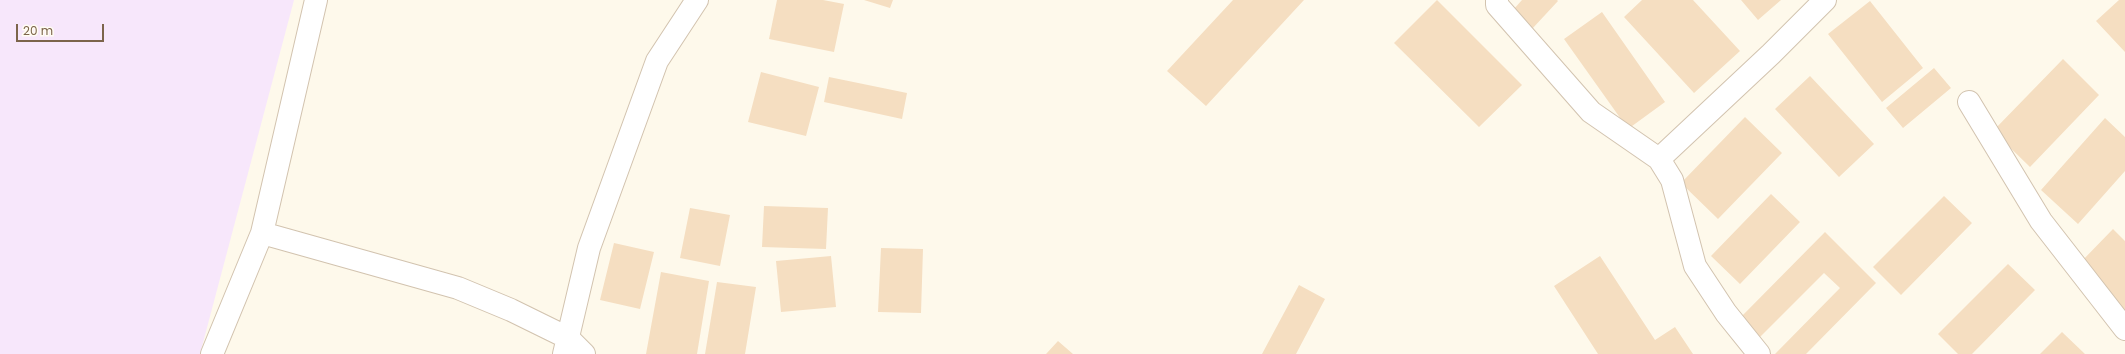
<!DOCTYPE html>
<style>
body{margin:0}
#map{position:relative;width:2125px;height:354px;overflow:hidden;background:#fef9eb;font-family:Poppins,sans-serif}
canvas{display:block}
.scale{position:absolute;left:16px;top:24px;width:88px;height:18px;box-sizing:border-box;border:2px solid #7c644b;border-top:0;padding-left:5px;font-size:12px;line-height:14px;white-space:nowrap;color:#7c644b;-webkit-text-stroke:3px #fffcf3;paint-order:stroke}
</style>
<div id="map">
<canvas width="2125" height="354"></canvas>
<div class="scale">20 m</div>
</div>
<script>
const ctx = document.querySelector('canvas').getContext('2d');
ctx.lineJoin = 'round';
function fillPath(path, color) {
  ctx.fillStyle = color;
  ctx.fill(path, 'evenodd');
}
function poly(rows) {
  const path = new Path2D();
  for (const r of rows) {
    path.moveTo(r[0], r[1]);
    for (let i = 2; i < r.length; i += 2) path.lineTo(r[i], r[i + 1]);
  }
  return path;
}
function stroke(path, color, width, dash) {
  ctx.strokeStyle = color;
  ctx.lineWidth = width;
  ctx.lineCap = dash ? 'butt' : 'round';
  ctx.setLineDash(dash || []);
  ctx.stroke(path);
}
const education = poly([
 [0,0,294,0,200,354,0,354]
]);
const building = poly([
 [777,0,823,0,844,4,834,52,769,39],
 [864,0,893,0,890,8],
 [1233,0,1304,0,1206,106,1167,71],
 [1437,0,1522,85,1479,127,1394,43],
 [1522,0,1557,0,1558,1,1532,29,1513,10],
 [1642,0,1693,0,1740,51,1694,93,1624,17],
 [1741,0,1781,0,1758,20],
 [2119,0,2125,0,2125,52,2096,21],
 [1870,1,1923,68,1882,102,1828,34],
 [1602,12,1665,102,1628,129,1564,39],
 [2063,59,2099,95,2030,167,1993,131],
 [1934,68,1951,88,1903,128,1886,108],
 [761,72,819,87,806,136,748,122],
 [1810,76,1874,144,1839,177,1775,109],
 [829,77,907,93,902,119,824,102],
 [1745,117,1782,153,1718,219,1681,183],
 [2105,118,2125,137,2125,171,2078,224,2041,190],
 [1771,194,1800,222,1740,284,1711,256],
 [1944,196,1972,223,1901,295,1873,267],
 [764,206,828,208,826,249,762,247],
 [690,208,730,215,720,266,680,258],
 [2113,229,2125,241,2125,310,2079,264],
 [1825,232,1876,283,1806,354,1775,354,1840,288,1824,273,1760,337,1740,318],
 [614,243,654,252,640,309,600,300],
 [881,248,923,249,921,313,878,312],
 [831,256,836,307,781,312,776,261],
 [1600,256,1655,340,1675,327,1693,354,1598,354,1554,286],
 [2008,264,2035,290,1972,354,1958,354,1938,334],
 [661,272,709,281,697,354,646,354],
 [717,282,756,287,745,354,705,354],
 [1299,285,1325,299,1296,354,1262,354],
 [2062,332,2085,354,2040,354],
 [1058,341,1073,354,1046,354]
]);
const minor = poly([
 [1497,0,1497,5,1591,112,1659,159,1672,180,1695,266,1726,313,1759,354],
 [1969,102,2041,221,2125,329],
 [1659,159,1771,54,1825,0],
 [262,233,458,288,511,310,568,338,584,354],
 [212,354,262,233,316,0],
 [564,354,589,248,657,61,697,0]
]);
fillPath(education, '#f7e7fb');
fillPath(building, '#f5dec1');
stroke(minor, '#d2c3af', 24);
stroke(minor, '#fff', 22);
</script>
